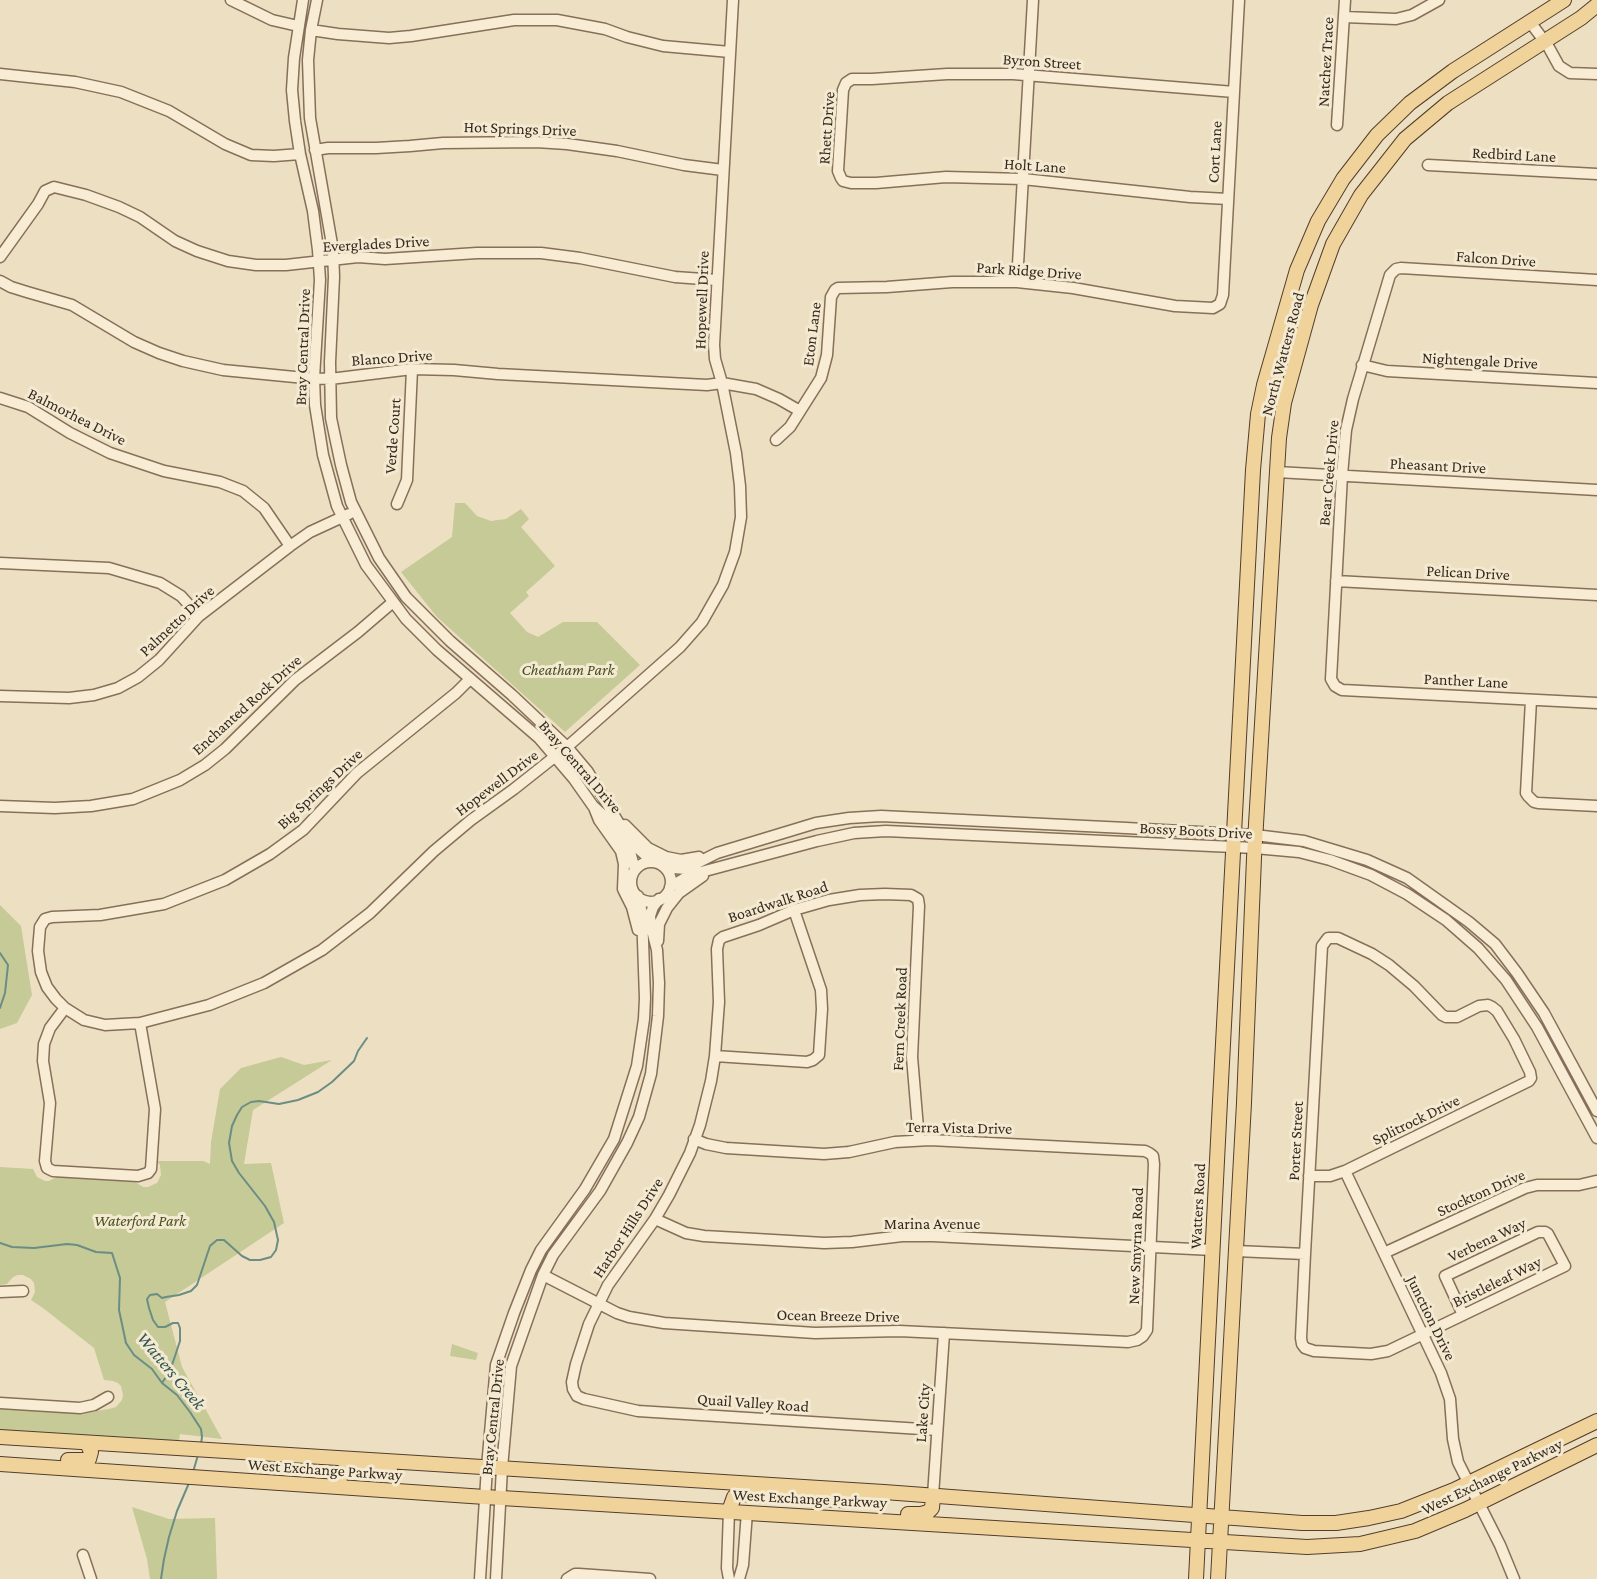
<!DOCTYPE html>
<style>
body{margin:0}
canvas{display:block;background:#eddfc1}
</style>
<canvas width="1597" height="1579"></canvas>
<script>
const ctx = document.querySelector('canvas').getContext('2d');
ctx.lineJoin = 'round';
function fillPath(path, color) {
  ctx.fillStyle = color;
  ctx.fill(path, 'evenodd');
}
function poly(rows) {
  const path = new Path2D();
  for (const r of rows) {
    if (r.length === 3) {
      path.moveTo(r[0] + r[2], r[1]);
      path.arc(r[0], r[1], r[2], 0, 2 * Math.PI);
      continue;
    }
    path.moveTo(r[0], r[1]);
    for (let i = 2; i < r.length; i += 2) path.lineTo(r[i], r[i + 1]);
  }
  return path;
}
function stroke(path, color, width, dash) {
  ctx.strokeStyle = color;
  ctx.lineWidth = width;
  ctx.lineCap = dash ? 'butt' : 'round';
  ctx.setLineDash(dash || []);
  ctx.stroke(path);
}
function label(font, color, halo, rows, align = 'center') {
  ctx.font = font + ' "Crimson Pro",serif';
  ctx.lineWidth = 6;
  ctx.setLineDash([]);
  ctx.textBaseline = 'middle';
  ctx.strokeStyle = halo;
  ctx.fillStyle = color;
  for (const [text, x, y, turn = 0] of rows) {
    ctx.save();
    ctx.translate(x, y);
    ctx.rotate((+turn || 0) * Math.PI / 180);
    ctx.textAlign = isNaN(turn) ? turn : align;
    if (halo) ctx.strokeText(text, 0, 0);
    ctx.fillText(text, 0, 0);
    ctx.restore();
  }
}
const green = poly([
 [455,503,465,503,477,516,491,521,506,519,521,509,529,519,521,527,555,566,526,592,529,596,510,613,527,632,538,637,563,622,597,622,640,665,565,732,437,617,401,572,452,537],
 [0,905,21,926,32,995,17,1023,0,1029],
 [281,1057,304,1065,332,1060,253,1110,244,1164,271,1163,284,1223,165,1302,182,1367,222,1439,180,1434,179,1441,0,1430,0,1408,81,1413,109,1409,116,1407,122,1400,123,1395,121,1386,118,1383,113,1381,104,1380,94,1348,43,1308,31,1300,35,1292,34,1283,31,1279,23,1275,18,1275,13,1277,7,1284,0,1285,0,1167,33,1169,37,1177,45,1181,49,1181,59,1176,135,1182,143,1187,148,1187,157,1183,161,1175,160,1165,157,1161,203,1161,210,1164,211,1142,220,1089,241,1068],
 [452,1344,478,1353,476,1360,450,1356],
 [132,1507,169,1519,215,1518,217,1579,150,1579,147,1559]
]);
const stream = poly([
 [0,953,8,965,5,993,0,1008],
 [0,1243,12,1247,34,1248,67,1244,77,1245,96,1252,112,1253,120,1278,119,1310,126,1343,134,1355,152,1369,162,1383,177,1395,190,1412,201,1429,202,1437,201,1444],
 [162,1383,170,1371,180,1341,180,1328,178,1323,173,1323,165,1327,158,1327,153,1320,149,1308,147,1299,150,1295,157,1294,162,1298,166,1297,179,1295,191,1291,197,1285,210,1246,217,1240,224,1240,242,1256,250,1260,260,1260,271,1257,276,1250,278,1240,274,1222,265,1206,239,1173,232,1161,229,1143,232,1126,237,1115,242,1107,251,1102,259,1101,279,1104,298,1100,318,1092,332,1082,354,1061,358,1051,367,1038],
 [193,1472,198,1455],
 [161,1579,164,1559,169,1537,177,1511,189,1483]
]);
const minor = poly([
 [231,0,272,20,298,26],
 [303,0,294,58,292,90,295,121,300,154,313,211,318,250,320,280,314,378,315,405,323,455,337,506,366,565,406,619,437,650,539,738,574,779,593,806,606,818,631,855,635,870],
 [317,0,311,30,308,60,310,118,333,250,334,277,330,362,331,418,341,465,351,502,379,558,406,597,450,641,512,695,567,747,588,772,629,840,653,862],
 [1344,17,1396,19,1412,15,1439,0],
 [1530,22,1548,46,1559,66,1570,73,1597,74],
 [311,30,338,34,389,38,411,36,514,20,557,20,605,29,627,37,663,46,730,52],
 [0,74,75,82,121,92,169,111,225,144,251,155,274,156,300,154],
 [1337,125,1345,0],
 [315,150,328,148,376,148,410,146,443,143,536,142,567,144,617,151,684,165,723,170],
 [1428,165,1597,174],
 [1228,199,1190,197,1023,179,946,177,876,183,851,183,843,181,841,178,838,171,843,90,846,83,852,79,872,79,947,74,1013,74,1234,92],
 [0,257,38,204,45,191,54,187,86,195,119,207,140,217,175,241,197,251,228,261,256,265,286,265,358,257,385,259,477,253,541,253,580,258,675,277,717,280],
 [1597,280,1401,268,1396,269,1390,275,1353,399,1346,430,1342,475,1331,679,1335,686,1342,690,1597,703],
 [0,281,11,287,27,292,72,305,134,342,159,353,183,361,223,370,305,378,330,379,412,369,454,370,498,374,707,385,722,383,756,389,779,399,800,411],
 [1017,282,1033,0],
 [1362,365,1387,371,1597,383],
 [0,398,28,407,70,433,110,453,164,471,220,482,243,491,264,508,290,546],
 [776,440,790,427,821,378,827,355,831,297,835,290,838,288,887,287,952,282,1017,282,1073,288,1175,306,1213,308,1220,304,1223,295,1239,0],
 [1277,472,1597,490],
 [397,504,407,480,412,369],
 [0,563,109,568,160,583,181,596,199,616],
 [1336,581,1597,595],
 [470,679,456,693,357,773,303,830,270,854,225,880,164,904,100,915,52,917,45,919,40,927,38,951,41,972,47,987,56,999,65,1008,84,1020,105,1025,140,1023,209,1005,264,983,322,950,370,913,434,851,471,820,514,789,567,747,680,647,702,622,723,585,735,552,741,517,740,486,736,453,722,383,715,359,714,345,733,0],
 [0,696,69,698,94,695,118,688,138,677,159,660,199,616,290,546,310,532,349,514],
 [1531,700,1526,793,1528,796,1534,802,1538,803,1597,806],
 [0,806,55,808,91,806,133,799,180,780,205,765,225,749,295,680,358,632,393,602],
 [595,810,599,820,621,851,624,864,623,889,632,907,638,930],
 [625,825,648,848,666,857,681,860,699,857],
 [651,882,20],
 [664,867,685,869,717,853,816,823,849,818,881,816,1126,828,1255,835,1304,841,1367,860,1407,878,1469,922,1495,944,1517,973,1544,1013,1597,1111],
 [670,887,690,875,817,841,854,833,886,831,1255,848,1299,852,1330,860,1371,875,1407,894,1446,920,1478,948,1506,980,1537,1027,1597,1138],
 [658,941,659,924,667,908,679,893,703,876],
 [65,1008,50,1028,44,1044,43,1061,50,1103,45,1161,47,1168,53,1171,138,1176,148,1173,151,1169,155,1109,140,1023],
 [715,1056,807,1062,813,1060,819,1055,822,1009,821,990,794,910],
 [919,1140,912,1057,919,906,918,899,911,895,885,894,860,895,829,900,794,910,759,925,723,937,719,940,717,949,719,1002,715,1056,711,1081,700,1125,690,1153,669,1195,655,1219,608,1285,589,1324,576,1364,572,1382,573,1389,577,1396,584,1399,638,1411,937,1430],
 [1345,1171,1441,1373,1450,1399,1453,1439,1458,1462,1500,1545,1514,1579],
 [1309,1176,1330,1176,1345,1171,1529,1081,1531,1078,1530,1072,1514,1039,1497,1011,1492,1007,1488,1005,1479,1006,1457,1017,1446,1017,1442,1015,1414,986,1389,965,1372,954,1338,938,1328,938,1322,946,1305,1254,1301,1338,1302,1344,1305,1348,1314,1351,1371,1354,1388,1351,1463,1315,1565,1266,1548,1234,1545,1232,1538,1232,1445,1276,1463,1315],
 [655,1219,686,1233,704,1236,773,1240,824,1243,852,1242,902,1236,933,1236,1213,1250],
 [1236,1251,1305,1254],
 [1384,1253,1525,1188,1537,1185,1579,1185,1596,1181],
 [543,1275,617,1313,629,1317,664,1323,815,1333,899,1331,1128,1342,1137,1340,1143,1336,1147,1330,1154,1164,1153,1156,1149,1153,1145,1151,930,1140,895,1142,849,1152,824,1154,726,1148,706,1144,694,1139],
 [0,1292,23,1291],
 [0,1403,80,1408,94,1405,108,1397],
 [933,1496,944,1333],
 [83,1555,91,1579],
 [480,1579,487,1467,496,1365,514,1313,531,1270,541,1250,585,1189,614,1139,637,1066,644,1019,645,998,642,913,638,896],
 [496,1579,502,1468,511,1366,543,1275,553,1255,600,1191,627,1143,639,1117,651,1074,658,1016,659,983,657,950,651,926,650,916,653,907,659,899],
 [567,1579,575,1574,579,1574,650,1579],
 [729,1579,727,1568,729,1511],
 [739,1579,743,1565,747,1512]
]);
const major = poly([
 [0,1437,884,1492,1302,1523,1336,1523,1369,1518,1401,1511,1454,1490,1597,1421],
 [68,1460,85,1460,89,1459,91,1452,87,1443],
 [0,1464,485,1497,1307,1547,1360,1544,1415,1531,1465,1510,1597,1445],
 [339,1487,340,1477,344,1470,390,1470],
 [729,1511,734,1497,741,1494,855,1501,874,1495],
 [908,1514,921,1514,928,1512,932,1508,933,1496],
 [1196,1579,1220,1101,1253,470,1258,414,1264,385,1297,270,1318,221,1343,179,1377,135,1410,103,1453,71,1564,0],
 [1218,1579,1244,1103,1254,858,1279,438,1284,403,1311,305,1333,244,1361,195,1405,139,1448,103,1581,18,1597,5]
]);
const streetNames = [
 ["Byron Street",1042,62,4],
 ["Natchez Trace",1326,62,-87],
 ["Rhett Drive",827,128,-86],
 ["Hot Springs Drive",520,129,2],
 ["Cort Lane",1215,152,-87],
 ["Redbird Lane",1514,155,3],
 ["Holt Lane",1035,166,4],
 ["Everglades Drive",376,244,-3],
 ["Falcon Drive",1496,259,4],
 ["Park Ridge Drive",1029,271,4],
 ["Hopewell Drive",702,300,-88],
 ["Eton Lane",812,334,-83],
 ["Bray Central Drive",303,347,-88],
 ["North Watters Road",1283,354,-75],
 ["Blanco Drive",392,358,-4],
 ["Nightengale Drive",1480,361,3],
 ["Balmorhea Drive",77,417,27],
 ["Verde Court",393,436,-86],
 ["Pheasant Drive",1438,466,3],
 ["Bear Creek Drive",1329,473,-85],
 ["Pelican Drive",1468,573,3],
 ["Palmetto Drive",177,621,-43],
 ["Panther Lane",1466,681,3],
 ["Enchanted Rock Drive",247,705,-42],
 ["Bray Central Drive",580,767,49],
 ["Hopewell Drive",497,783,-37],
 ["Big Springs Drive",320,789,-43],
 ["Bossy Boots Drive",1196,831,3],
 ["Boardwalk Road",778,902,-18],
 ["Fern Creek Road",900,1019,-88],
 ["Splitrock Drive",1416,1120,-26],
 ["Terra Vista Drive",959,1128,1],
 ["Porter Street",1296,1141,-87],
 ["Stockton Drive",1481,1193,-24],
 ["Watters Road",1198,1206,-87],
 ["Marina Avenue",932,1224],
 ["Harbor Hills Drive",628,1228,-57],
 ["Verbena Way",1487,1240,-25],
 ["New Smyrna Road",1136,1246,-88],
 ["Bristleleaf Way",1497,1282,-26],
 ["Ocean Breeze Drive",838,1316,1],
 ["Junction Drive",1431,1318,64],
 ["Quail Valley Road",753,1403,4],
 ["Lake City",923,1413,-86],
 ["Bray Central Drive",493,1417,-84],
 ["West Exchange Parkway",325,1470,4],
 ["West Exchange Parkway",1492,1477,-26],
 ["West Exchange Parkway",810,1499,3]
];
const parkNames = [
 ["Cheatham Park",568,670],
 ["Waterford Park",140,1221]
];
const waterNames = [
 ["Watters Creek",171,1371,50]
];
fillPath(green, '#c5ca96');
stroke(stream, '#6b8d84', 2);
stroke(minor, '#867059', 13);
stroke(major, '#533e2e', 16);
stroke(minor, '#f8ecd4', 10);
stroke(major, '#efd39a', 14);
label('16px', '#36291d', '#f4e9d1', streetNames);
label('italic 16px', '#475224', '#f4e9d1', parkNames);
label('italic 18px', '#2d5552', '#f4e9d1', waterNames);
</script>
